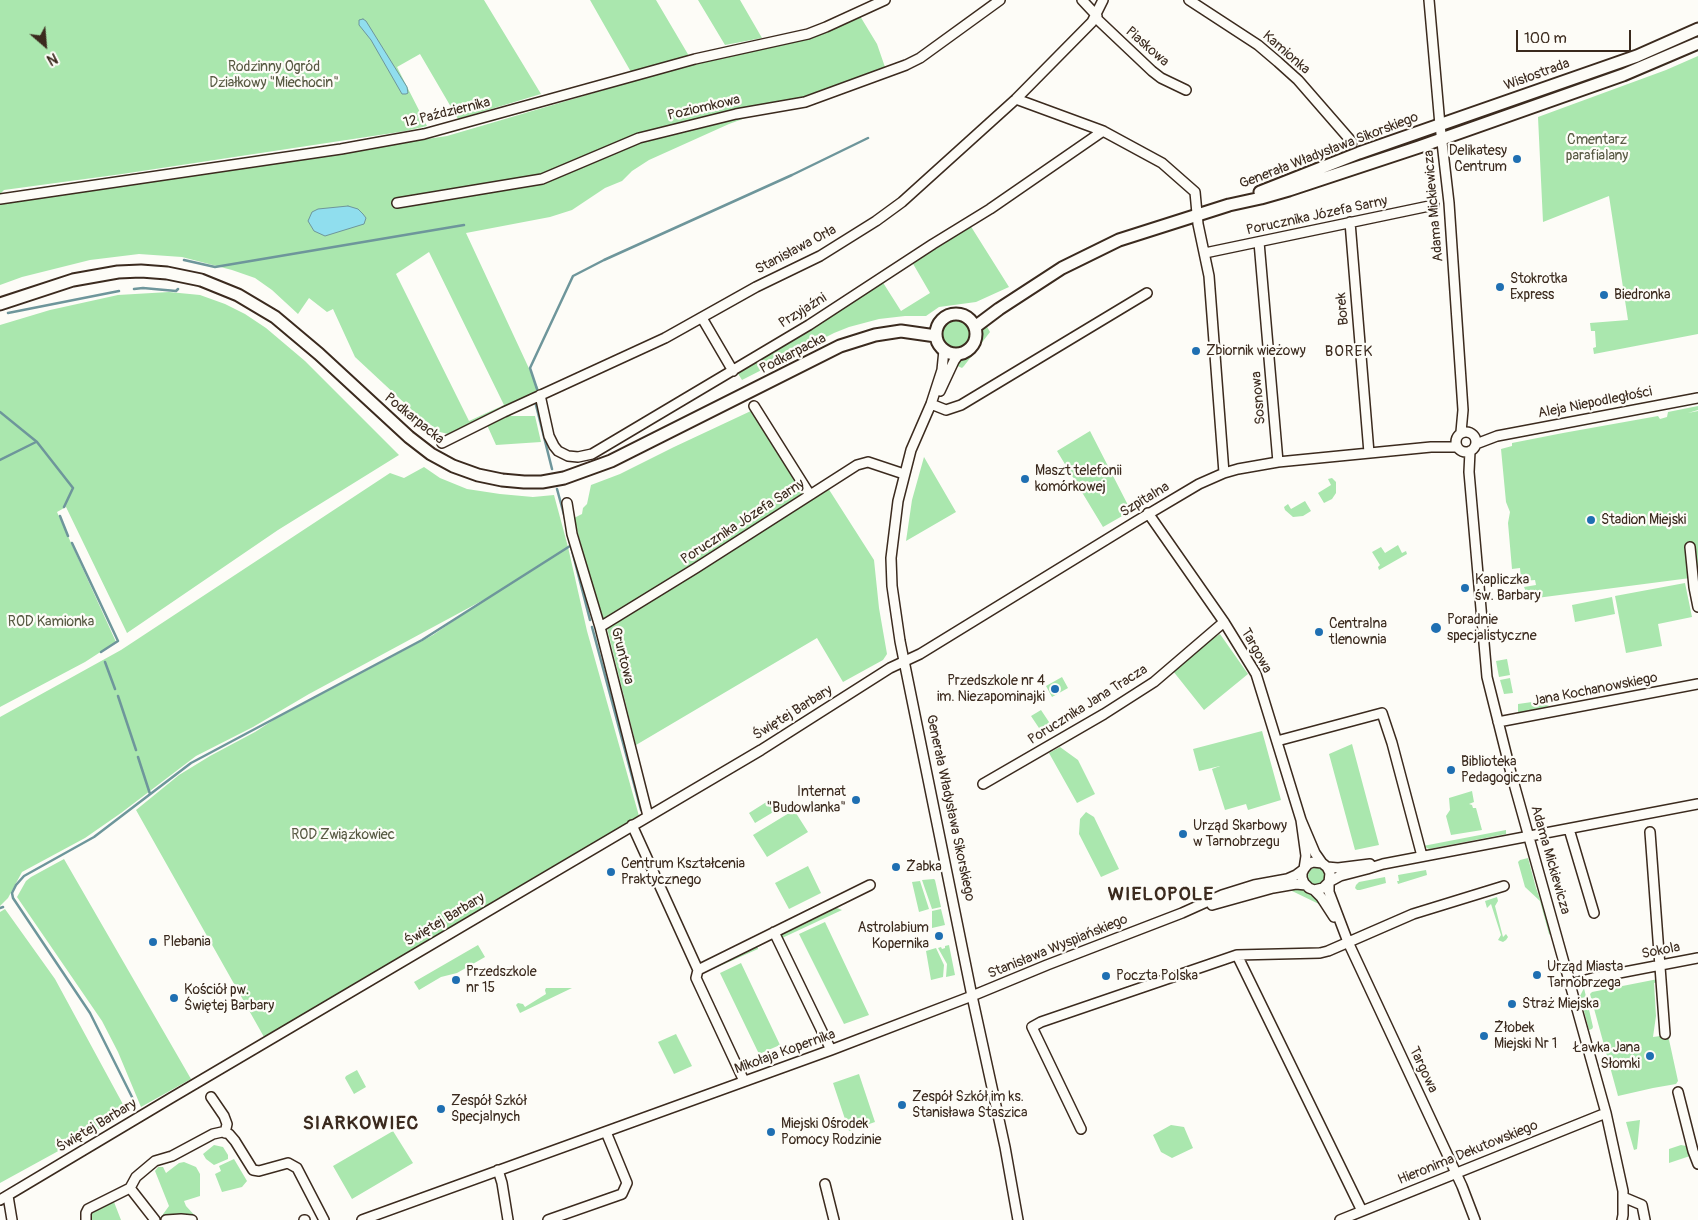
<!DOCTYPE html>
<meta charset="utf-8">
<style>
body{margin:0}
#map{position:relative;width:1698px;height:1220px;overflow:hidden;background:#fdfcf7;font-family:Pangolin,sans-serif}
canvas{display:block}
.north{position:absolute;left:20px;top:20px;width:50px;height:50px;-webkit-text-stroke:4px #fdfcf7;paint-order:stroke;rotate:153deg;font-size:14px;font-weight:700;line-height:20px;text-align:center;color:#3b2a1e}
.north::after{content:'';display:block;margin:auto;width:18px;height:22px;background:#3b2a1e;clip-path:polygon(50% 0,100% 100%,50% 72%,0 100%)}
.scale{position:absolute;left:1516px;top:30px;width:115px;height:22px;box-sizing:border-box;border:2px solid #3b2a1e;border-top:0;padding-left:6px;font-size:15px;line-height:18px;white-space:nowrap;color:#3b2a1e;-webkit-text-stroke:4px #fdfcf7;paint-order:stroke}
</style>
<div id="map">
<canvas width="1698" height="1220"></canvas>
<div class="north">N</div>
<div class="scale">100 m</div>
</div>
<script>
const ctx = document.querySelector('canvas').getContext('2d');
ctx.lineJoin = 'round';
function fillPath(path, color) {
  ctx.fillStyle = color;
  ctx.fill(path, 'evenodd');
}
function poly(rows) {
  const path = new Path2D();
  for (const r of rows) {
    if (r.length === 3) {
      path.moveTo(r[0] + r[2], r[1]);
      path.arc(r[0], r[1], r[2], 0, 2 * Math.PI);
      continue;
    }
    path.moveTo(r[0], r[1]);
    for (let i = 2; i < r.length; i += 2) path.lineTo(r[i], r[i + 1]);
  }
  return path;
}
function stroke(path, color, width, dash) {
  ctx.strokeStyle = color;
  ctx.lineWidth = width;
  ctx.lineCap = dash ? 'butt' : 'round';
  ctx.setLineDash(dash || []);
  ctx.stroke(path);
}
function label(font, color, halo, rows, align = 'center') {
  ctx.font = font + ' Pangolin,sans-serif';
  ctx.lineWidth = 4.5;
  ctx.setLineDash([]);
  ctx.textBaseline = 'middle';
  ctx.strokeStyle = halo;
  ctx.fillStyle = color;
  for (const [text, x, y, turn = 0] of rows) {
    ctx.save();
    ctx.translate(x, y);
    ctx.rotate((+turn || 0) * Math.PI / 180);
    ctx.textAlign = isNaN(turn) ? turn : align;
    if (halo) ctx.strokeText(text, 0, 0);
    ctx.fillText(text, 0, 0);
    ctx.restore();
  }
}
const green = poly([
 [0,0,484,0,541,94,458,119,420,54,397,67,427,126,406,131,122,174,4,190,0,194],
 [590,0,656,0,689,56,631,72],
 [698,0,740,0,762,38,725,45],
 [860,16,877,44,886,70,799,106,751,116,729,124,649,160,632,171,622,181,605,188,572,210,550,217,466,233,539,390,448,434,440,432,413,411,355,357,333,309,327,312,309,298,298,314,272,290,255,278,232,270,182,257,139,254,90,260,22,277,0,285,0,203,447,136,682,67,804,40,822,34],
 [429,252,504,405,469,421,396,274],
 [1698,56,1698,334,1594,354,1593,348,1596,347,1595,331,1591,331,1590,323,1628,320,1609,196,1543,222,1538,117,1666,70],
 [970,225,1009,287,976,302,939,307,926,316,905,316,879,319,849,327,834,333,742,380,737,372,882,281,901,311,930,293,912,262],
 [169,292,200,295,225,304,245,314,266,328,305,361,399,455,278,530,127,633,66,507,57,512,116,642,85,662,0,707,0,325,50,310,118,295],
 [956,334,14],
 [986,325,990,332,964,366,962,368,955,365,962,357,973,351,977,346,982,330],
 [1698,406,1698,410,1688,413,1698,411,1698,577,1529,599,1524,587,1536,585,1535,580,1523,581,1521,579,1520,568,1512,569,1508,523,1510,512,1506,502,1501,449,1512,446,1512,443,1563,433,1658,416,1660,419,1667,417,1668,412],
 [753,410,806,492,603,620,598,609,574,518,582,514,583,508,587,504,591,485,620,474,674,447],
 [504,416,535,416,541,442,496,445,487,425],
 [1090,431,1131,511,1103,527,1057,451],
 [924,457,956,512,906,541,912,500],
 [424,467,440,478,467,489,500,494,533,497,554,495,568,547,587,631,639,816,264,1037,136,810,179,775,210,756,255,732,275,719,433,635,487,598,309,694,253,727,196,756,121,813,85,838,22,872,8,898,0,906,0,717,121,650,390,473,404,478],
 [1332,478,1336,482,1336,493,1332,499,1324,503,1318,493,1331,485,1328,479],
 [828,488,874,560,879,608,887,654,883,660,843,682,817,638,636,745,607,628,754,537],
 [1305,501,1311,511,1303,516,1293,517,1285,510,1284,507,1288,504,1291,509],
 [1398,545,1402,553,1406,551,1407,554,1379,570,1378,567,1380,565,1372,552,1381,547,1385,553],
 [1685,583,1692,617,1658,624,1662,646,1626,653,1615,596],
 [1612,597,1615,614,1575,622,1572,605],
 [1220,634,1248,674,1204,710,1173,671,1207,642],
 [1507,659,1510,675,1499,677,1496,661],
 [1062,677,1068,688,1052,697,1046,686],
 [1510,678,1513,693,1504,694,1500,680],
 [1532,702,1550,706,1518,713,1518,704],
 [1041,710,1051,725,1041,731,1031,716],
 [1262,731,1281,800,1248,810,1246,804,1225,810,1212,769,1220,766,1199,771,1193,749],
 [1352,744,1379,845,1355,850,1329,754],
 [1060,747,1078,760,1095,794,1077,803,1049,753],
 [1472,791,1474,802,1469,804,1472,805,1473,808,1476,808,1482,830,1451,835,1446,816,1450,810,1449,798],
 [768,801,775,811,755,823,749,813],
 [794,810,808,832,767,857,753,835],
 [1086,812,1094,817,1119,869,1101,877,1079,834,1080,819],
 [1506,830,1506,834,1429,849,1423,846],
 [1528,858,1536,888,1552,932,1550,935,1549,934,1540,901,1525,887,1518,862,1520,860],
 [64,859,191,1079,141,1107,118,1052,102,1021,17,897,26,881,31,877],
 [808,866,821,893,789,909,775,883],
 [1317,876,9],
 [1426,870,1427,875,1398,884,1397,881,1399,881,1398,875],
 [1385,877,1386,883,1360,890,1357,890,1355,888,1356,885,1359,882],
 [934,879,935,880,941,907,932,909,922,880],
 [920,881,929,909,919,912,912,882],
 [1297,887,1315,895,1321,905,1292,891,1291,889],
 [1497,897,1498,901,1495,906,1503,937,1506,934,1508,937,1506,940,1503,942,1498,940,1501,935,1491,904,1487,908,1485,901],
 [832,908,837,908,842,910,780,939,785,930],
 [5,909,55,979,125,1108,124,1115,0,1183,0,912],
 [941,909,945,925,932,928,932,911],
 [825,922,869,1015,844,1024,799,934],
 [478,945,485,957,457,973,441,977,419,990,414,982],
 [757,945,758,949,713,969,712,966],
 [949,945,955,975,946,977,947,964,938,948,941,947,942,949,945,948,945,946],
 [936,948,944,965,943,977,931,980,926,951],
 [741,963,780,1045,759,1054,720,973],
 [1658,979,1658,982,1654,983,1656,1016,1653,1037,1668,1035,1678,1081,1676,1084,1653,1088,1618,1096,1590,994,1592,992],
 [546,988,572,988,520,1013,516,1005,518,1003,523,1004,525,1007,546,994,545,990],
 [1584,988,1593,1027,1592,1029,1589,1030,1580,996],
 [676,1034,692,1066,674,1074,658,1042],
 [357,1070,366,1087,354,1094,345,1078,346,1076],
 [859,1074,875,1122,849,1131,833,1083],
 [1640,1120,1637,1149,1634,1150,1626,1122],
 [1171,1125,1184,1127,1193,1148,1172,1158,1161,1152,1153,1135],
 [393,1131,413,1163,352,1199,333,1166],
 [214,1145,223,1147,228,1155,228,1159,214,1165,206,1159,203,1154],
 [1681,1145,1686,1146,1690,1156,1669,1163,1669,1149],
 [234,1159,247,1181,242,1187,222,1192,215,1174,221,1171,219,1166],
 [184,1162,196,1167,200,1174,200,1196,184,1201,186,1206,198,1219,188,1220,187,1217,178,1214,161,1217,169,1206,155,1171,158,1167,163,1167,166,1173,179,1163],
 [114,1202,121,1220,90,1220,89,1217,93,1211]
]);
const water = poly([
 [363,19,366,21,407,87,408,93,406,94,402,94,371,40,359,25,359,20,363,19],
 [348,206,358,209,363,214,366,218,364,224,325,236,314,231,308,221,312,212,318,209,348,206]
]);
const stream = poly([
 [184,260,215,267,464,225],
 [134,289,143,288,176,291,178,289],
 [8,313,119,291],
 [537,389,530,368,573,276,604,260,792,175,868,138],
 [535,401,552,469],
 [0,412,37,442,73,488,64,507],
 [0,460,36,442],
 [557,489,566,522],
 [60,516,68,536],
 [568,535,590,620],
 [72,543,118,641,101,652],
 [592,627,641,810],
 [105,662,115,689],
 [118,696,136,750],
 [138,757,150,794],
 [0,908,3,907],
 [136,1105,90,1013,13,898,12,893,16,885,24,876,94,837,191,763,422,640,570,546]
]);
const minor = poly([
 [1082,0,1097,16],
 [1189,0,1258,45,1278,62,1298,80,1352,142],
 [1429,0,1440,125,1449,203,1463,410,1461,432],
 [1096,18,1152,71,1161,78,1186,90],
 [1016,99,1103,131,1162,163,1195,192,1198,224,1209,276,1224,473],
 [0,199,341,149,424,134,695,59,808,34,826,27,885,0],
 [397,203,542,179,639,138,736,114,805,102,906,65,920,58,1000,0],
 [1350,222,1369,453],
 [1259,242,1278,462],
 [1205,253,1434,205],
 [702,318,733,371],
 [944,350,942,370,931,404,911,450,898,501,891,558,892,586,900,641,972,996,1005,1147,1018,1220],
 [940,391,954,361,959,354],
 [540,395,549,436,554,446,558,451,568,456,578,457,592,454,809,325,933,244,990,209,1103,131],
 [931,404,946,410,961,405,1147,293],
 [754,406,810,495],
 [1466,442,10],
 [442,443,504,412,665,338,756,287,820,256,876,221,902,202,1016,99,1092,22,1103,0],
 [1476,444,1497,436,1698,398],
 [1470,451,1469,472,1487,677,1511,773,1606,1113,1623,1191,1623,1215,1622,1220],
 [567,503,572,534,600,627,648,816],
 [1148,513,1224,622,1256,674,1301,820,1315,853,1322,863],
 [1690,547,1694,587,1698,607],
 [600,627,696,568,857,465,868,462,904,474],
 [1498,722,1698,684],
 [1277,741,1382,713,1392,743,1422,856],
 [983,784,1104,714,1154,682,1224,622],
 [632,825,698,970,696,978,744,1081],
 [1569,829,1594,913],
 [1650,832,1665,1034],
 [1327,867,1338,868,1370,864],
 [1329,882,1340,876,1367,869,1383,864,1698,804],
 [1329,882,1329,892,1348,942,1462,1186,1475,1220],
 [1314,890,1321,897,1334,917],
 [1212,905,1273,888,1296,884,1306,885],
 [774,932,831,1050],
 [1237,955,1362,1211],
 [698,970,870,885],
 [1571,984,1593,978,1698,958],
 [1678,1092,1693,1151,1698,1164],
 [211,1097,224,1116,227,1124,225,1133],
 [1081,1129,1032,1027,1041,1022,1237,955,1320,953,1328,951,1413,914,1504,886],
 [498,1170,502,1183,508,1220],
 [825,1184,834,1220],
 [130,1188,155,1220],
 [8,1196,12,1220],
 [1623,1197,1642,1205,1645,1220],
 [0,1200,171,1098,761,750,890,668,920,654,1135,522,1199,484,1224,473,1238,469,1278,462,1431,447,1457,447],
 [86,1220,86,1213,88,1209,130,1188,136,1177,155,1161,172,1156,213,1134,222,1132,229,1134,235,1141,253,1170,259,1171,288,1163,297,1168,324,1220],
 [166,1220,181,1219,192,1220],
 [304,1220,305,1220],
 [362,1220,831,1050,972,996,1047,965,1182,913,1222,895,1254,885,1287,879,1296,875,1304,869,1308,864,1313,862,1322,863,1327,867,1330,873,1329,882,1323,888,1314,890,1309,888,1304,883,1302,878,1302,873,1304,869,1306,856,1301,820],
 [548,1220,622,1194,627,1183,606,1132],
 [1340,1220,1606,1113]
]);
const major = poly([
 [1260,192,1359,153,1637,56,1698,29],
 [0,304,73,280,118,272,141,271,167,273,201,280,238,295,275,317,319,354,409,437,431,454,453,466,478,475,502,480,524,482,542,482,564,478,611,461,840,346,875,335,901,331,936,336],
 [956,334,20],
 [975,327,999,309,1062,268,1119,240,1229,205,1261,198,1289,190,1419,147,1623,75,1698,43]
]);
const markers = [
 [1517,159,5,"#1f6fb2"],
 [1500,287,5,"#1f6fb2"],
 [1604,295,5,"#1f6fb2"],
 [1196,351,5,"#1f6fb2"],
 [1025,479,5,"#1f6fb2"],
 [1591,520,5,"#1f6fb2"],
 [1465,588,5,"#1f6fb2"],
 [1436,628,6,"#1f6fb2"],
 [1319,632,5,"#1f6fb2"],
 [1055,689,5,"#1f6fb2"],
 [1451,770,5,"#1f6fb2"],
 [856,800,5,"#1f6fb2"],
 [1183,834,5,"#1f6fb2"],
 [896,867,5,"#1f6fb2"],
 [611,872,5,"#1f6fb2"],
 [939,936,5,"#1f6fb2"],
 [153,942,5,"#1f6fb2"],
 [1537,975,5,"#1f6fb2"],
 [1106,976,5,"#1f6fb2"],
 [456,980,5,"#1f6fb2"],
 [174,998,5,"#1f6fb2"],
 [1512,1004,5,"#1f6fb2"],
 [1484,1036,5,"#1f6fb2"],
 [1650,1056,5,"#1f6fb2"],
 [902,1105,5,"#1f6fb2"],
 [441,1109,5,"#1f6fb2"],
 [771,1132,5,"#1f6fb2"]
];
const streetNames = [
 ["Piaskowa",1147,47,41],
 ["Kamionka",1286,53,41],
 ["Wisłostrada",1537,75,-20],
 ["Poziomkowa",704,108,-13],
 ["12 Października",447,113,-14],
 ["Generała Władysława Sikorskiego",1329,151,-21],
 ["Adama Mickiewicza",1434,206,-95],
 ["Porucznika Józefa Sarny",1317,216,-12],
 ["Stanisława Orła",796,250,-28],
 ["Borek",1343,309,-95],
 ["Przyjaźni",803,311,-32],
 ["Podkarpacka",793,354,-27],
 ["Sosnowa",1259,398,-95],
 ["Aleja Niepodległości",1595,403,-11],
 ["Podkarpacka",414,419,39],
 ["Szpitalna",1145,500,-31],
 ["Porucznika Józefa Sarny",743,522,-33],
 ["Targowa",1256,651,61],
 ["Gruntowa",622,656,76],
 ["Jana Kochanowskiego",1595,690,-11],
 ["Porucznika Jana Tracza",1088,705,-32],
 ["Świętej Barbary",793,713,-32],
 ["Generała Władysława Sikorskiego",950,808,78],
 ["Adama Mickiewicza",1550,860,74],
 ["Świętej Barbary",445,920,-31],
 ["Stanisława Wyspiańskiego",1058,947,-22],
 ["Sokola",1661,951,-11],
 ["Mikołaja Kopernika",785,1052,-20],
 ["Targowa",1423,1070,65],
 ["Świętej Barbary",97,1126,-31],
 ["Hieronima Dekutowskiego",1468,1153,-22]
];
const parkNames = [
 ["Rodzinny Ogród",274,67],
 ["Działkowy \"Miechocin\"",274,83],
 ["Cmentarz",1597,140],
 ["parafialany",1597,156],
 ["ROD Kamionka",51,622],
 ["ROD Związkowiec",343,835]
];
const poiNames = [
 ["Delikatesy",1507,151,"right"],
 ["Centrum",1507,167,"right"],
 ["Stokrotka",1510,279],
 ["Express",1510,295],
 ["Biedronka",1614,295],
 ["Zbiornik wieżowy",1206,351],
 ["Maszt telefonii",1035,471],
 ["komórkowej",1035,487],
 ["Stadion Miejski",1601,520],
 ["Kapliczka",1475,580],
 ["św. Barbary",1475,596],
 ["Poradnie",1447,620],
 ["specjalistyczne",1447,636],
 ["Centralna",1329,624],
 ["tlenownia",1329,640],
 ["Przedszkole nr 4",1045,681,"right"],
 ["im. Niezapominajki",1045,697,"right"],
 ["Biblioteka",1461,762],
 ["Pedagogiczna",1461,778],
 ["Internat",846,792,"right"],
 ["\"Budowlanka\"",846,808,"right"],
 ["Urząd Skarbowy",1193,826],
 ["w Tarnobrzegu",1193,842],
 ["Centrum Kształcenia",621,864],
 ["Praktycznego",621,880],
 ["Żabka",906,867],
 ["Astrolabium",929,928,"right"],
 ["Kopernika",929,944,"right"],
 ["Plebania",163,942],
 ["Urząd Miasta",1547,967],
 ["Tarnobrzega",1547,983],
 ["Przedszkole",466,972],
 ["nr 15",466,988],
 ["Poczta Polska",1116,976],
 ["Kościół pw.",184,990],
 ["Świętej Barbary",184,1006],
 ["Straż Miejska",1522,1004],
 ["Żłobek",1494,1028],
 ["Miejski Nr 1",1494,1044],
 ["Ławka Jana",1640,1048,"right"],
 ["Słomki",1640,1064,"right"],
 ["Zespół Szkół im ks.",912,1097],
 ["Stanisława Staszica",912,1113],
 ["Zespół Szkół",451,1101],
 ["Specjalnych",451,1117],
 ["Miejski Ośrodek",781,1124],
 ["Pomocy Rodzinie",781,1140]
];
const neighbourhoodNames = [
 ["BOREK",1349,352]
];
const districtNames = [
 ["WIELOPOLE",1161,895],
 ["SIARKOWIEC",361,1124]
];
fillPath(green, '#aae7ae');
fillPath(water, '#90deee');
stroke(water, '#6e969b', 1);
stroke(stream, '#6e969b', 2.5);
stroke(minor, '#3b2a1e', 12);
stroke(major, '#3b2a1e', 15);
stroke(minor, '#fdfcf7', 9);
stroke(major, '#fdfcf7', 11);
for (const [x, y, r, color] of markers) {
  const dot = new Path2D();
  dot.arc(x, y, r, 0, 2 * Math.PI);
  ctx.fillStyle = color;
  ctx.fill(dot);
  stroke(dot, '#fdfcf7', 2);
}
label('14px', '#3b2a1e', '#fdfcf7', streetNames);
label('14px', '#575942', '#fdfcf7', parkNames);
label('14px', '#3b2a1e', '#fdfcf7', poiNames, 'left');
ctx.letterSpacing = '1px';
label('15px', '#3b2a1e', '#fdfcf7', neighbourhoodNames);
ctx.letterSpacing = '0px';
ctx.letterSpacing = '1px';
label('bold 19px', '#3b2a1e', '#fdfcf7', districtNames);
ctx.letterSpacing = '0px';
</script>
